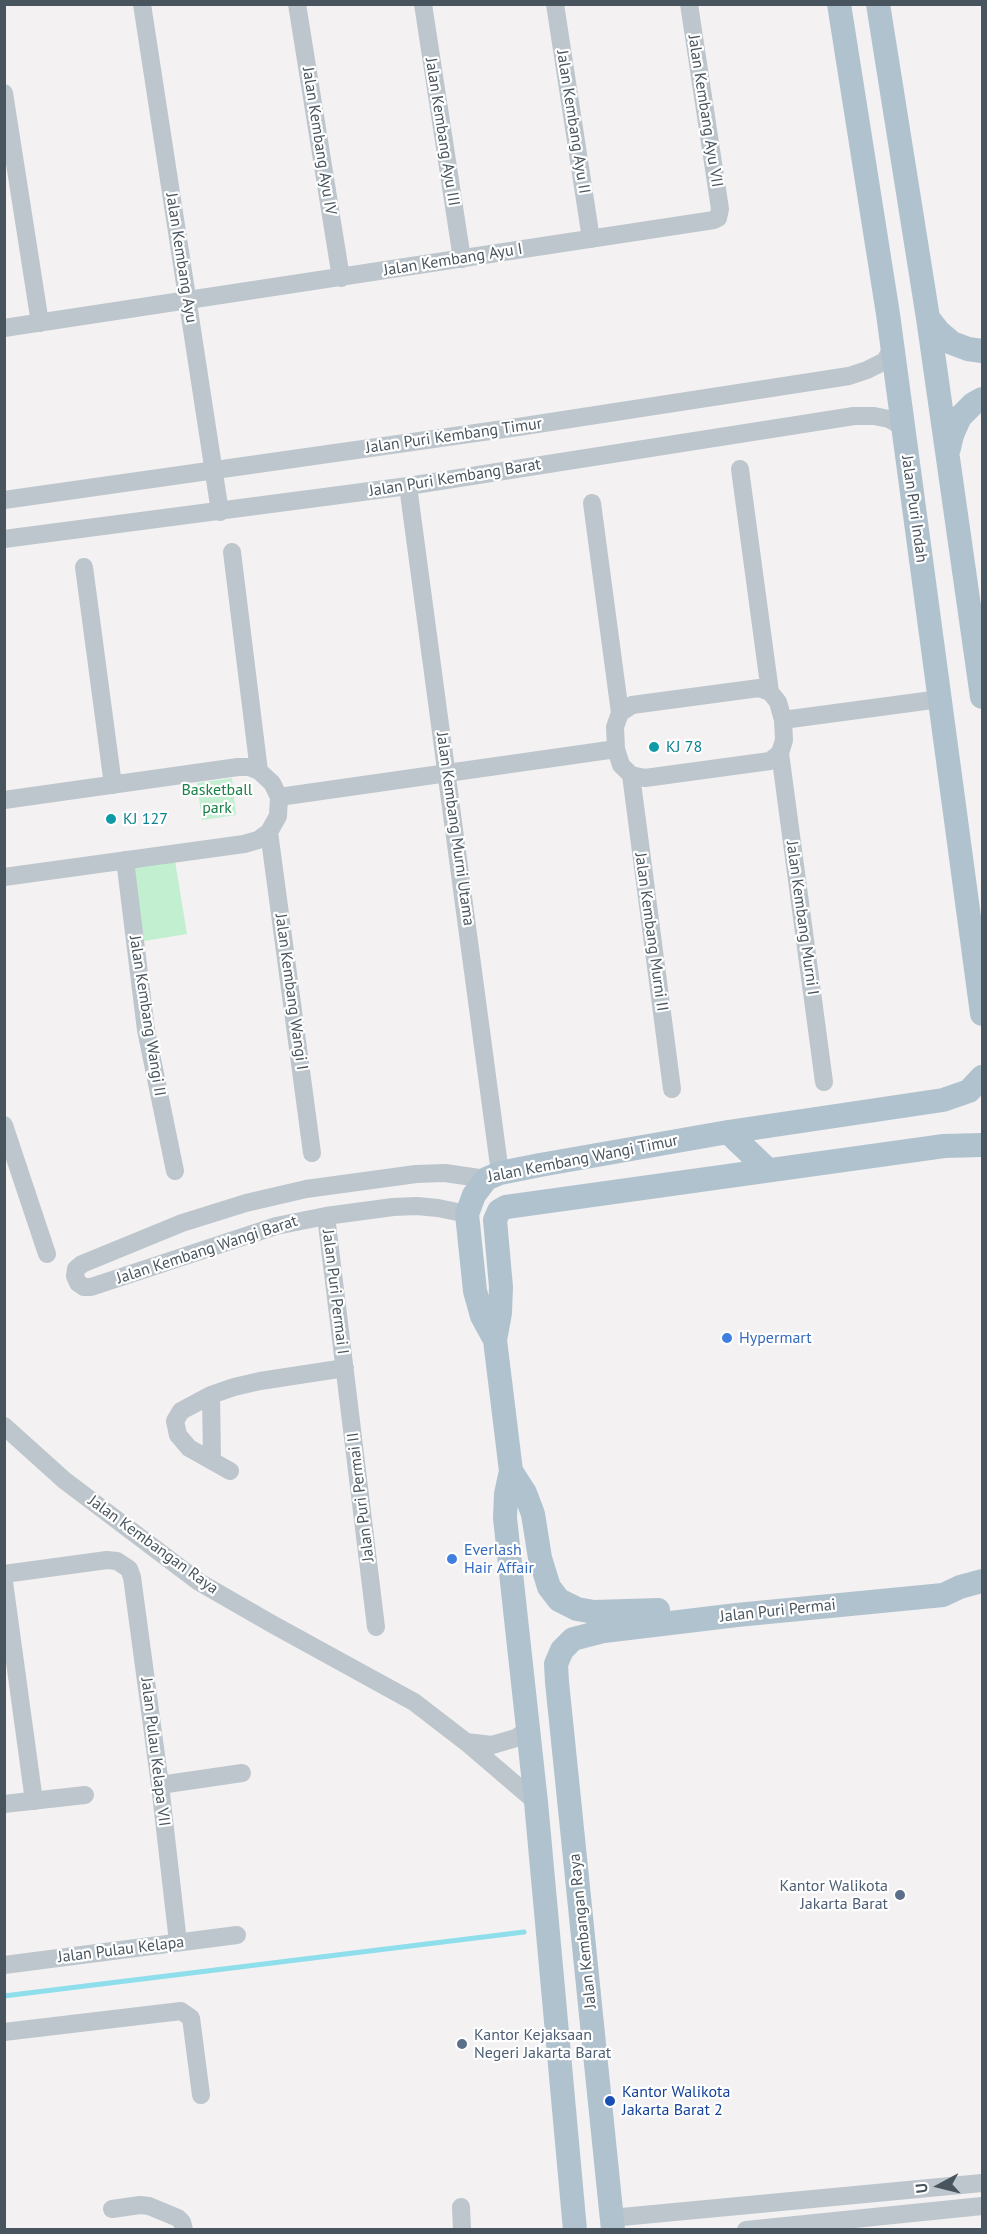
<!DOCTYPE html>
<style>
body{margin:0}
#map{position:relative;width:987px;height:2234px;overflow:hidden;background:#f3f1f1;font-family:"PT Sans",sans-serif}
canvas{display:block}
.frame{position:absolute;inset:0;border:6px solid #49555e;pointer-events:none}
.north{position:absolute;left:909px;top:2156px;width:60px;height:60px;-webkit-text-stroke:4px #fff;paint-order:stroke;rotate:263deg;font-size:16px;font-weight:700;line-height:24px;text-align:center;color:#49555e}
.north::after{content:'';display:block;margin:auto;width:21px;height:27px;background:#49555e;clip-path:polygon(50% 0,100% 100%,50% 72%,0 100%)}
</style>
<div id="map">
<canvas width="987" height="2234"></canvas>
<div class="frame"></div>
<div class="north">U</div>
</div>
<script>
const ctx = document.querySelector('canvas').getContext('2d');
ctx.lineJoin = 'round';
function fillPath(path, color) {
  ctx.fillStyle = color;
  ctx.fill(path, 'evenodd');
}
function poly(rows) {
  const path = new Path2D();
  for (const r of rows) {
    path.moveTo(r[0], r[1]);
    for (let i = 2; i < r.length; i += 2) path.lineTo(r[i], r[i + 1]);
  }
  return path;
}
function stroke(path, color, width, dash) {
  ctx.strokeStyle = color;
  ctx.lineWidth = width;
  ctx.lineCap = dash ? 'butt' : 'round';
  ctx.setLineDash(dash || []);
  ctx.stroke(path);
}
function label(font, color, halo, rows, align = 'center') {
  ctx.font = font + ' "PT Sans",sans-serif';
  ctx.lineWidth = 4.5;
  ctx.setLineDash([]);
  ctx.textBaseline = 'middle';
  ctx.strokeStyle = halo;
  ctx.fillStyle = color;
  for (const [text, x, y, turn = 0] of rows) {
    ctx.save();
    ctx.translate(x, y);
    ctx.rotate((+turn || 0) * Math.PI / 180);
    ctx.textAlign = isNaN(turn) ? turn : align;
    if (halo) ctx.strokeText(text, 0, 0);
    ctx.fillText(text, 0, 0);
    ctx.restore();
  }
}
const green = poly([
 [232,778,236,815,202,820,197,783],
 [175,861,187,934,144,941,132,868]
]);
const stream = poly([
 [4,1996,524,1932]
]);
const minor = poly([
 [142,4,220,512],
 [297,4,341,278],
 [423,4,462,259],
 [555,4,591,239],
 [4,93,40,323],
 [4,328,714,220,718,218,720,209,689,4],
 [740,469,770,692],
 [408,486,500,1173],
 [4,500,518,427,849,376,867,370,885,361,892,348],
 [592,503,620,713,615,727,616,749,621,765,631,775,645,778,770,761,780,753,784,740,783,720,778,702,770,692,759,688,632,705,620,713],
 [4,539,408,486,854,416,874,416,889,419,903,427],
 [232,552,259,771],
 [84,567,113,785],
 [783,720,940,699],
 [780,753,824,1082],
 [631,775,672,1089],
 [279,797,616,749],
 [4,800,238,767,249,767,259,771,272,783,279,797,278,816,269,832,258,840,244,844,4,877],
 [269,832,312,1153],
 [125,860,146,1030,175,1171],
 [4,1125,47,1254],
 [467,1214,438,1208,417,1206,393,1207,326,1216,276,1226,91,1287,84,1287,78,1283,75,1276,76,1269,82,1264,182,1223,246,1203,306,1189,416,1174,445,1173,486,1179],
 [326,1216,376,1627],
 [211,1395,212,1461],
 [4,1426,64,1480,199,1582,272,1624,414,1702,466,1742,536,1802],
 [230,1471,189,1448,178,1435,175,1421,181,1411,211,1395,234,1387,260,1381,345,1368],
 [4,1574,107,1560,117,1561,129,1569,132,1577,160,1785,178,1942],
 [4,1582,34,1801],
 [466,1742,492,1745,516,1738,527,1730],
 [160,1785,242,1773],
 [4,1804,85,1795],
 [4,1965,237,1935],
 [4,2032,181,2011,191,2018,201,2095],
 [461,2207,462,2230],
 [112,2209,140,2205,149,2206,178,2218,182,2222,184,2230],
 [611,2218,982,2183],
 [746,2230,982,2206]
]);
const major = poly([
 [839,4,888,314,982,1014],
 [878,4,928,318,982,697],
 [928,318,939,332,952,343,968,349,982,351],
 [949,448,952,435,960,417,973,404,982,399],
 [728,1132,768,1170],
 [495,1340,482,1316,475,1291,467,1214,474,1195,486,1179,500,1173,540,1165,728,1132,943,1100,969,1091,982,1077],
 [511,1471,525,1493,533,1514,540,1558,549,1587,559,1600,577,1609,594,1612,658,1610],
 [575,2230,536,1802,505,1518,506,1494,511,1471,495,1340,500,1313,501,1287,495,1220,499,1211,506,1207,944,1146,982,1145],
 [613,2230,557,1682,556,1664,562,1650,573,1639,604,1631,737,1615,943,1595,960,1587,982,1581]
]);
const markers = [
 [654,747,6,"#0f9aa8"],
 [111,819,6,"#0f9aa8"],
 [727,1338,6,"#3f7fe0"],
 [452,1559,6,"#3f7fe0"],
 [900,1895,6,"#5c6f8a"],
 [462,2044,6,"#5c6f8a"],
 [610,2101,6,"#1a4fb4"]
];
const streetNames = [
 ["Jalan Kembang Ayu VII",705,111,81],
 ["Jalan Kembang Ayu II",573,122,81],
 ["Jalan Kembang Ayu III",442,132,81],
 ["Jalan Kembang Ayu IV",319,141,81],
 ["Jalan Kembang Ayu",181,258,81],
 ["Jalan Kembang Ayu I",453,260,-9],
 ["Jalan Puri Kembang Timur",454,436,-8],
 ["Jalan Puri Kembang Barat",455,478,-9],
 ["Jalan Puri Indah",914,509,82],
 ["Jalan Kembang Murni Utama",455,829,82],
 ["Jalan Kembang Murni I",802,918,82],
 ["Jalan Kembang Murni II",651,932,82],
 ["Jalan Kembang Wangi I",291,992,82],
 ["Jalan Kembang Wangi II",147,1016,81],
 ["Jalan Kembang Wangi Timur",583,1159,-11],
 ["Jalan Kembang Wangi Barat",207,1250,-18],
 ["Jalan Puri Permai I",335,1292,83],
 ["Jalan Puri Permai II",361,1497,-97],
 ["Jalan Kembangan Raya",153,1545,36],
 ["Jalan Puri Permai",778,1611,-6],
 ["Jalan Pulau Kelapa VII",155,1752,83],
 ["Jalan Kembangan Raya",583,1931,-96],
 ["Jalan Pulau Kelapa",121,1950,-7]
];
const cultureNames = [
 ["KJ 78",666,747],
 ["KJ 127",123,819]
];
const parkNames = [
 ["Basketball",217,790],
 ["park",217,808]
];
const shopNames = [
 ["Hypermart",739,1338],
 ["Everlash",464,1550],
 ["Hair Affair",464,1568]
];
const serviceNames = [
 ["Kantor Walikota",888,1886],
 ["Jakarta Barat",888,1904],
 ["Kantor Kejaksaan",474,2035,"left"],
 ["Negeri Jakarta Barat",474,2053,"left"]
];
const transitNames = [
 ["Kantor Walikota",622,2092],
 ["Jakarta Barat 2",622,2110]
];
fillPath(green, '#c1efd0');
stroke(stream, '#8edeeb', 5);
stroke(minor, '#bdc6cd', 18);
stroke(major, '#b1c2cf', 24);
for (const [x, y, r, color] of markers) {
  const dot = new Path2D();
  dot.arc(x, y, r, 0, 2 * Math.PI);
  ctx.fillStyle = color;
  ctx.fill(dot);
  stroke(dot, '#fff', 2);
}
label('16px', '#49555e', '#fff', streetNames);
label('16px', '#0d838f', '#fff', cultureNames, 'left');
label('16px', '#198046', '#fff', parkNames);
label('16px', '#366cbe', '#fff', shopNames, 'left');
label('16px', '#4e5e75', '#fff', serviceNames, 'right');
label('16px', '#164399', '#fff', transitNames, 'left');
</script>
